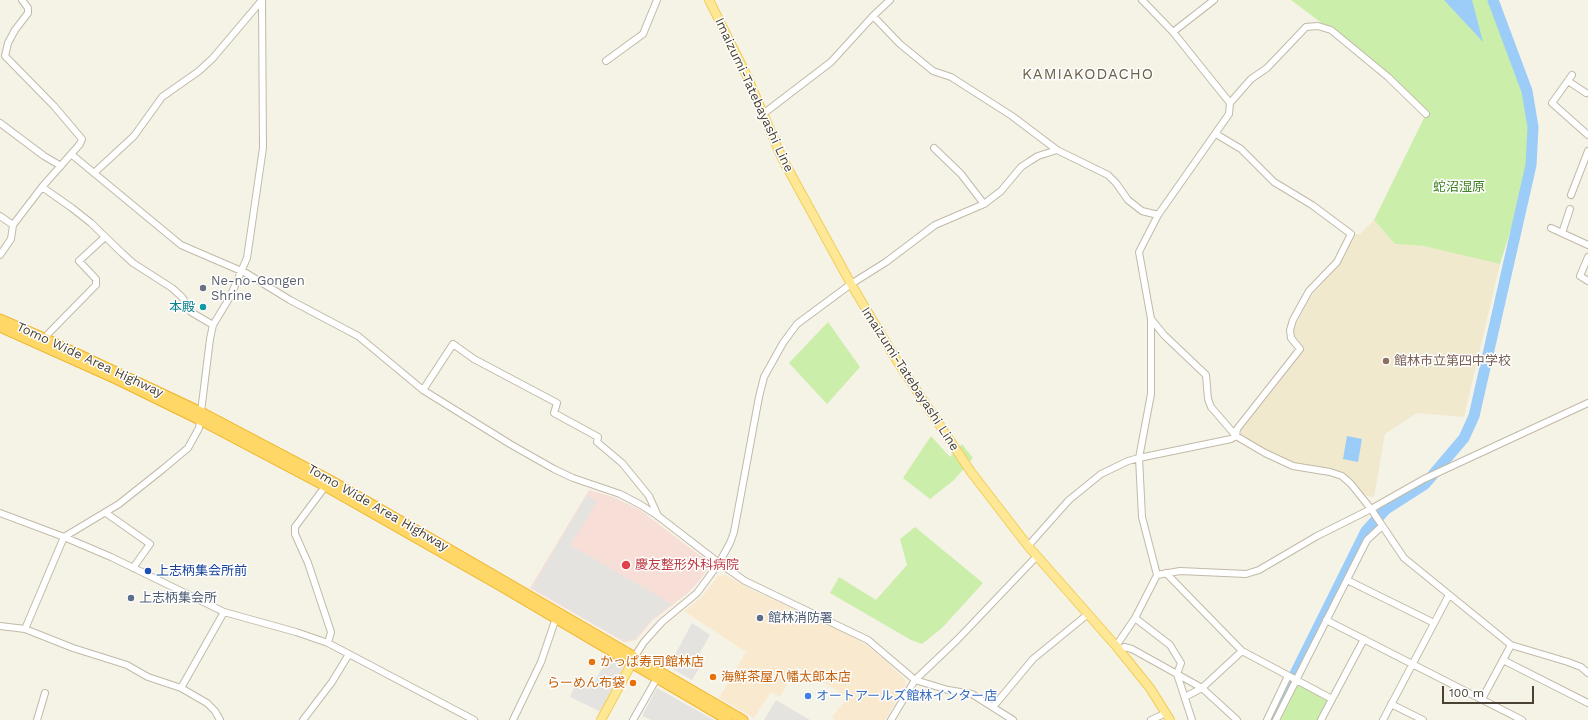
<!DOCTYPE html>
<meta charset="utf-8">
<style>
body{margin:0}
#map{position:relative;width:1588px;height:720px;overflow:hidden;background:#f5f2e6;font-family:"Work Sans",sans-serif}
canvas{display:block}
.scale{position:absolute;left:1442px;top:686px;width:92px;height:18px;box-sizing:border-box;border:2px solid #494234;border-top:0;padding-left:5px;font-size:12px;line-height:14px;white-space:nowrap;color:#494234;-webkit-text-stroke:3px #fff;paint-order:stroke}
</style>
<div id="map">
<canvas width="1588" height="720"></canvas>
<div class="scale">100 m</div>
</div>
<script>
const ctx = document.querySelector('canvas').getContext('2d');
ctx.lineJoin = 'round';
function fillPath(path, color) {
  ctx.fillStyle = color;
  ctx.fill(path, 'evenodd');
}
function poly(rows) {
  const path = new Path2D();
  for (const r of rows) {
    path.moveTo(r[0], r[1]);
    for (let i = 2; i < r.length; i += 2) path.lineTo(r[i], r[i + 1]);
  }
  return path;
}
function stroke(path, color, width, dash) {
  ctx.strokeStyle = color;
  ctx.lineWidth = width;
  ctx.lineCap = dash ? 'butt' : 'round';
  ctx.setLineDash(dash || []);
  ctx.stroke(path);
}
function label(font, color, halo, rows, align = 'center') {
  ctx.font = font + ' "Work Sans","Noto Sans JP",sans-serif';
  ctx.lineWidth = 3;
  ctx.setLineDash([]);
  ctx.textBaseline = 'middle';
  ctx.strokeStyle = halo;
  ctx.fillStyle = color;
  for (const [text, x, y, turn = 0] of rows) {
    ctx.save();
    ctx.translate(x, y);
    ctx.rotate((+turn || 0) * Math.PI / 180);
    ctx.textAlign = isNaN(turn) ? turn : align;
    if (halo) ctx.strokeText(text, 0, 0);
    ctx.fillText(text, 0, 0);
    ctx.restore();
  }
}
const commercial = poly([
 [725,575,754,591,844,632,865,644,885,660,905,680,906,685,885,720,835,720,832,717,848,697,797,667,780,697,771,692,754,718,719,698,746,652,684,611,703,596,718,576]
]);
const education = poly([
 [1374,220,1395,244,1424,246,1494,258,1500,264,1464,417,1417,413,1385,434,1374,497,1363,495,1333,470,1292,462,1279,457,1241,435,1241,428,1305,348,1297,341,1294,337,1293,331,1309,299,1339,264,1355,234,1360,234]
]);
const medical = poly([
 [589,490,613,497,640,510,707,561,708,569,699,581,689,592,652,621,636,640,624,642,530,588]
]);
const green = poly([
 [1291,0,1488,0,1527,91,1531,165,1500,264,1424,246,1395,244,1374,220,1426,114,1331,30],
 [828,322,860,367,827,404,789,363],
 [931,436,950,457,962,444,973,458,954,480,930,499,903,478],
 [915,527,983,583,942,628,922,644,911,640,830,593,839,577,876,600,907,565,900,539],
 [1299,684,1331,699,1319,720,1277,720,1296,687]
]);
const parking = poly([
 [587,495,597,502,570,545,672,604,651,620,635,639,624,641,532,588],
 [692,623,710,635,697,658,703,662,692,680,671,668,670,664],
 [611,657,622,664,624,667,601,712,570,697,578,677,593,684,607,660,609,662],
 [657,688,714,720,651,720,642,716],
 [776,700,810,720,764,720]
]);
const water = poly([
 [1444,0,1472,0,1483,42],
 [1347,436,1362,439,1358,462,1343,459]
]);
const river = poly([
 [1274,716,1366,531,1386,509,1425,484,1464,438,1474,416,1531,165,1533,127,1527,91,1493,0]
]);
const minor = poly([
 [1142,0,1173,32,1230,103,1229,114,1158,215,1139,252,1151,319,1151,394,1139,458,1142,517,1157,575],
 [873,16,900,44,933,71,951,77,1012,116,1057,150,1108,175,1116,183,1128,200,1142,211,1158,215],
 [1173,32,1214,0],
 [606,61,643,34,657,0],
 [1572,75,1552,103,1588,135],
 [1568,81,1586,93],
 [1230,103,1251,79,1267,68,1306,27,1318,26,1331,30,1388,77,1426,114],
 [763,114,831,62,873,16,890,0],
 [0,123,44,156,61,166],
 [934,148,961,174,984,204],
 [71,154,181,245,246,273,290,300,358,336,423,390,510,444,554,469,573,478,620,494,641,505,658,516,719,563,745,581,868,640,915,680,948,690,972,694,1013,720],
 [94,173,134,136,162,97,199,71,213,58,262,0],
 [42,187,72,208,91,223,122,253,133,263,172,288,182,297,191,312,213,325],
 [1571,195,1588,151],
 [0,216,13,225],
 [1551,228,1588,245],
 [1562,233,1570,209],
 [0,255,11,239,13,225,42,187,80,144,82,139,54,106,5,56,8,43,15,30,28,13,28,8,22,0],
 [1588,257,1580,276,1588,281],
 [1151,319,1164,335,1206,375,1208,399,1211,407,1236,436,1265,453,1293,466,1330,472,1342,476,1351,484,1371,509,1424,479,1588,403],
 [44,338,96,285,96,279,79,261,105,237],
 [423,390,453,344,474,359,557,403,554,413,598,437,597,442,622,463,649,496,658,516],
 [327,484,295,527,295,534,308,563,331,632,328,643],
 [0,513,64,537,111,557,224,612,296,632,328,643,474,720],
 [106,513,150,544,133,568],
 [1028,546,1069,500,1101,474,1128,461,1139,458,1231,439,1236,436,1237,429,1300,349,1291,338,1290,330,1293,320,1309,291,1337,262,1351,234,1312,205,1274,182,1241,149,1216,134],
 [1166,573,1242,651,1332,699],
 [1347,580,1434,623],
 [1135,618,1170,645,1181,663,1177,674,1202,688,1242,651],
 [1326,620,1522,720],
 [0,626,25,629,73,648,127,665,148,677,181,688,207,703,215,711,220,720],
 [25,629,64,537,119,504,163,469,188,448,199,428,210,339,213,325,230,297,247,258,263,148,262,0],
 [1116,646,1135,618,1157,575,1180,571,1246,574,1259,570,1317,536,1371,509,1404,558,1511,645,1568,662,1581,667,1588,673],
 [1119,651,1124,647,1132,649,1177,674,1192,720],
 [635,656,644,642,662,622,697,593,719,563,730,543,734,532,759,397,764,377,783,343,797,324,851,284,886,262,935,225,984,204,1001,191,1021,167,1030,161,1038,156,1057,150],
 [1503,660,1588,703],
 [181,688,224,612],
 [1185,697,1202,688,1237,720],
 [1482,699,1511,645],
 [1391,704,1423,720],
 [993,707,1033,659,1088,614],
 [37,720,45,693],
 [303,720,332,682,349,654],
 [513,720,541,662,556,618],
 [633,720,657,678],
 [891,720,915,680,958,639,1037,556],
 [1151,720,1166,713],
 [1267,720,1288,676],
 [1276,720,1367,540,1381,527],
 [1321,720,1364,639],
 [1383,720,1449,595]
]);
const major = poly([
 [709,0,747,76,782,158,851,284,897,361,971,472,1028,546,1116,646,1150,688,1170,720],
 [601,720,634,659]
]);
const highway = poly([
 [0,319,44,338,201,412,330,480,743,720],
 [0,327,116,379,200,420,325,486,499,585,728,720]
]);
const markers = [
 [203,288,4,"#6b7280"],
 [203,307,4,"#0f9aa8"],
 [1386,361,4,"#8d6e63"],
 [626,565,5,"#e0444e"],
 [148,571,4,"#1a4fb4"],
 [131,598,4,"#5c6f8a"],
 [760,618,4,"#5c6f8a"],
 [592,662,4,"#e8710a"],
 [713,677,4,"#e8710a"],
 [633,683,4,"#e8710a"],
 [808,696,4,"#3f7fe0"]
];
const streetNames = [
 ["Imaizumi-Tatebayashi Line",754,95,65],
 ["Tomo Wide Area Highway",90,360,25],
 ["Imaizumi-Tatebayashi Line",910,379,57],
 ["Tomo Wide Area Highway",378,508,30]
];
const parkNames = [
 ["蛇沼湿原",1459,187]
];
const worshipNames = [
 ["Ne-no-Gongen",211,281],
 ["Shrine",211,296]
];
const cultureNames = [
 ["本殿",195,307]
];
const educationNames = [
 ["館林市立第四中学校",1394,361]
];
const healthNames = [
 ["慶友整形外科病院",635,565]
];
const transitNames = [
 ["上志柄集会所前",156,571]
];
const serviceNames = [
 ["上志柄集会所",139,598],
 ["館林消防署",768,618]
];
const foodNames = [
 ["かっぱ寿司館林店",600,662],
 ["海鮮茶屋八幡太郎本店",721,677],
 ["らーめん布袋",625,683,"right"]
];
const shopNames = [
 ["オートアールズ館林インター店",816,696]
];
const quarterNames = [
 ["KAMIAKODACHO",1088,75]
];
fillPath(commercial, '#f9eacf');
fillPath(education, '#f0e9ce');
fillPath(medical, '#f7dfd8');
fillPath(green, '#cbeeaa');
fillPath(parking, '#e5e3df');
fillPath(water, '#9cccf8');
stroke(river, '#9cccf8', 11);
stroke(minor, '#c2baa8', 8);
stroke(major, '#f1ce58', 10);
stroke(highway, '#efb327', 11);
stroke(minor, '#fff', 6);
stroke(major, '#ffe895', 8);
stroke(highway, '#ffd767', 9);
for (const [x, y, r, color] of markers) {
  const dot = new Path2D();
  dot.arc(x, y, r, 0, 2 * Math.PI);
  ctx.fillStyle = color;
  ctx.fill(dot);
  stroke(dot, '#fff', 1.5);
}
label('13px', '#494234', '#fff', streetNames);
label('13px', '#3f8121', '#fff', parkNames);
label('13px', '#5b616d', '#fff', worshipNames, 'left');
label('13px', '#0d838f', '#fff', cultureNames, 'right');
label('13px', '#785e54', '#fff', educationNames, 'left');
label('13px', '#be3a42', '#fff', healthNames, 'left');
label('13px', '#164399', '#fff', transitNames, 'left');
label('13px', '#4e5e75', '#fff', serviceNames, 'left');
label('13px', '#c56008', '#fff', foodNames, 'left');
label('13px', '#366cbe', '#fff', shopNames, 'left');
ctx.letterSpacing = '1px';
label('15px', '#6d614a', '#fff', quarterNames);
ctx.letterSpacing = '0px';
</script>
